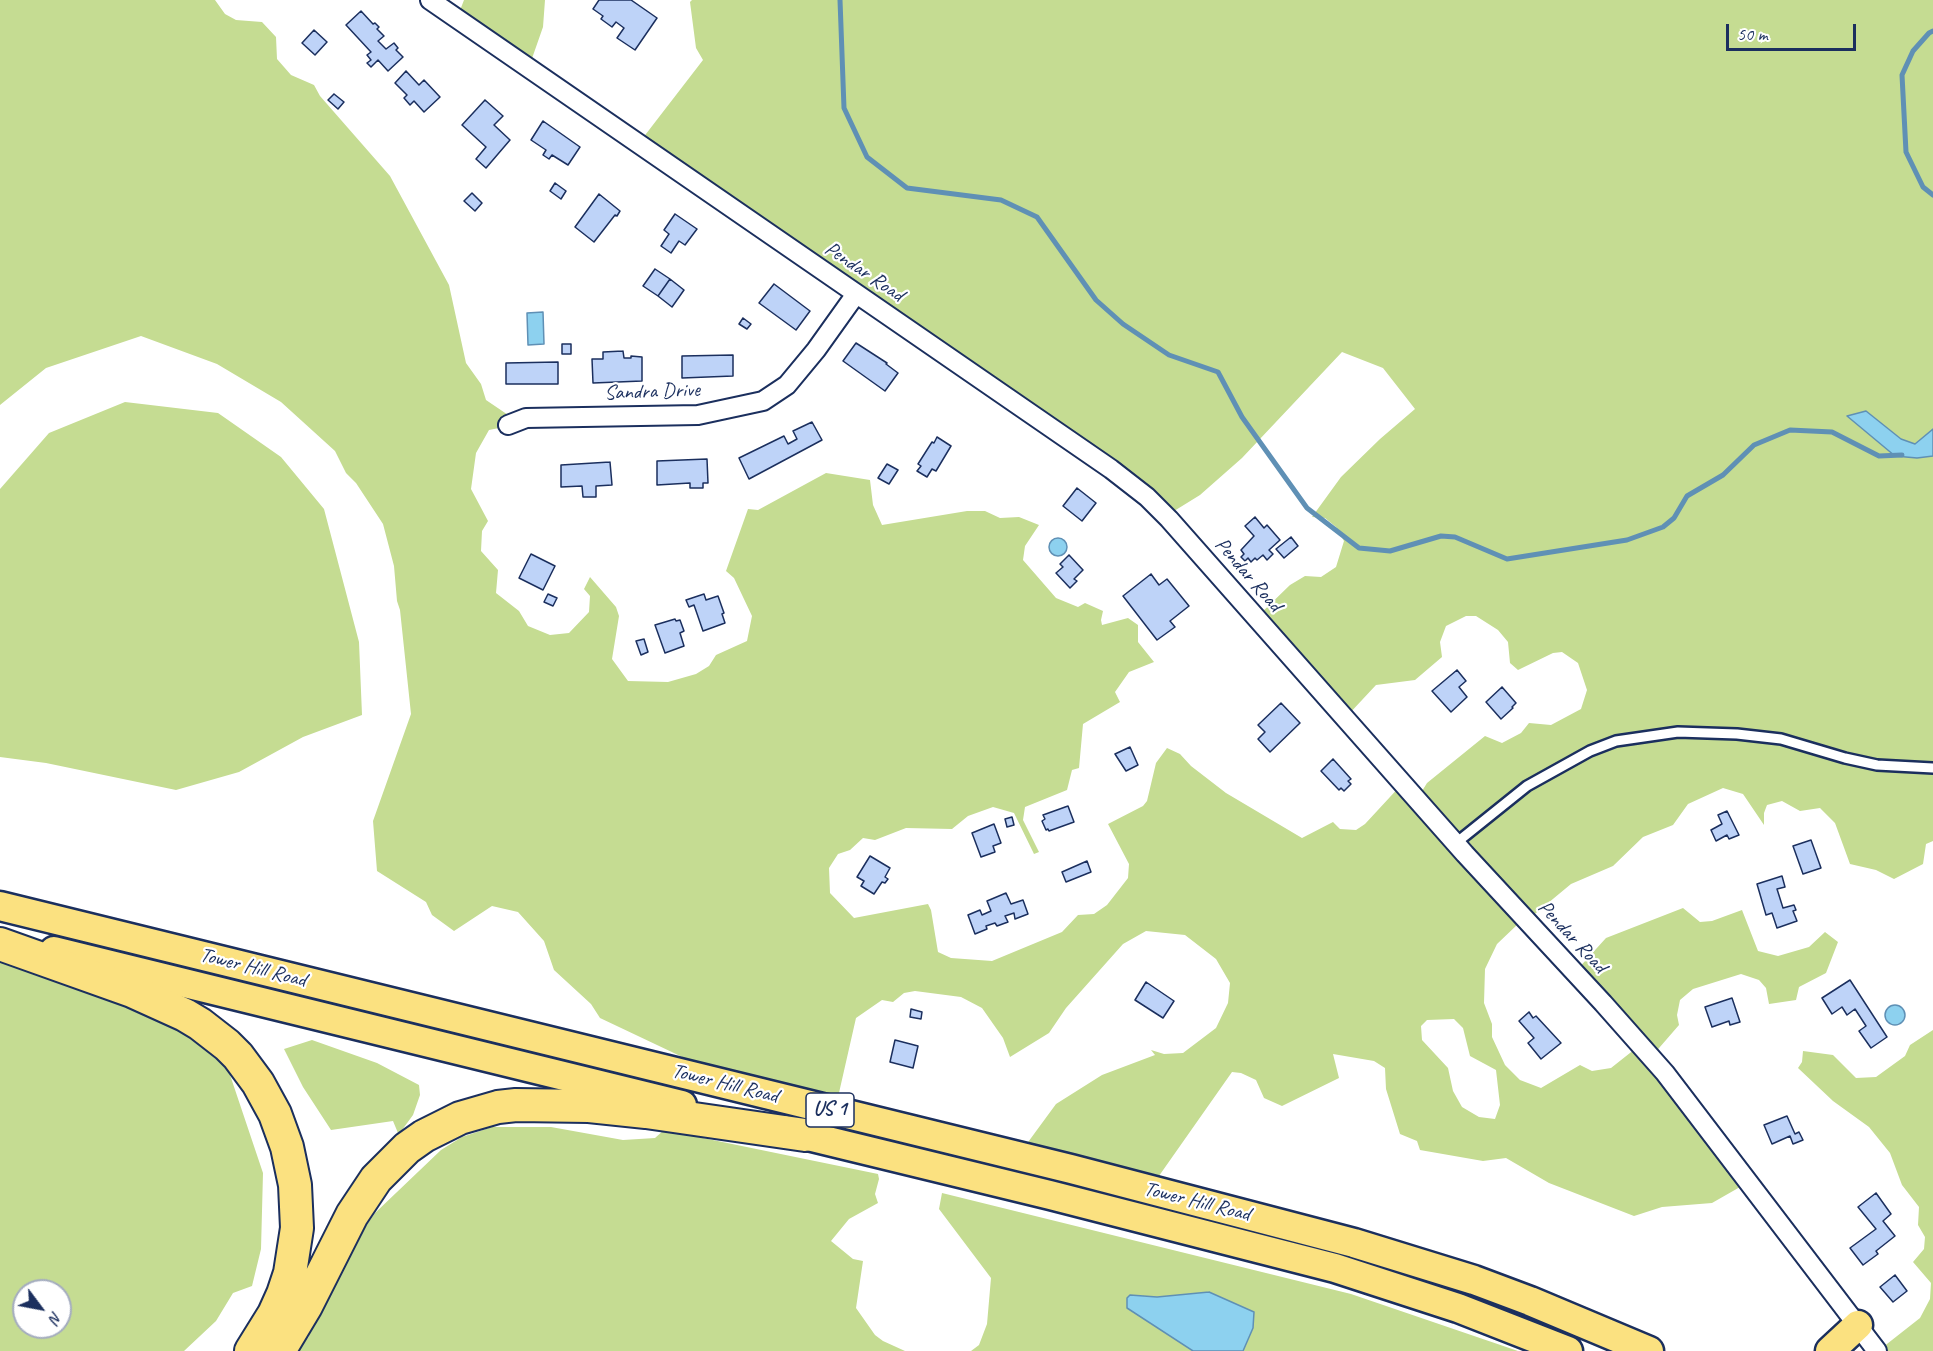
<!DOCTYPE html>
<style>
body{margin:0}
#map{position:relative;width:1933px;height:1351px;overflow:hidden;background:#fff;font-family:Caveat,sans-serif}
canvas{display:block}
.north{position:absolute;left:12px;top:1279px;width:60px;height:60px;box-sizing:border-box;background:#fff;border:2px solid #a4acbf;border-radius:50%;rotate:122deg;font-size:16px;font-weight:700;line-height:24px;text-align:center;color:#1b2f5e}
.north::after{content:'';display:block;margin:auto;width:21px;height:27px;background:#1b2f5e;clip-path:polygon(50% 0,100% 100%,50% 72%,0 100%)}
.scale{position:absolute;left:1726px;top:24px;width:130px;height:27px;box-sizing:border-box;border:3px solid #1b2f5e;border-top:0;padding-left:8px;font-size:18px;line-height:21px;white-space:nowrap;color:#1b2f5e;-webkit-text-stroke:4px #fff;paint-order:stroke}
</style>
<div id="map">
<canvas width="1933" height="1351"></canvas>
<div class="north">N</div>
<div class="scale">50 m</div>
</div>
<script>
const ctx = document.querySelector('canvas').getContext('2d');
ctx.lineJoin = 'round';
function fillPath(path, color) {
  ctx.fillStyle = color;
  ctx.fill(path, 'evenodd');
}
function poly(rows) {
  const path = new Path2D();
  for (const r of rows) {
    if (r.length === 3) {
      path.moveTo(r[0] + r[2], r[1]);
      path.arc(r[0], r[1], r[2], 0, 2 * Math.PI);
      continue;
    }
    path.moveTo(r[0], r[1]);
    for (let i = 2; i < r.length; i += 2) path.lineTo(r[i], r[i + 1]);
  }
  return path;
}
function stroke(path, color, width, dash) {
  ctx.strokeStyle = color;
  ctx.lineWidth = width;
  ctx.lineCap = dash ? 'butt' : 'round';
  ctx.setLineDash(dash || []);
  ctx.stroke(path);
}
function label(font, color, halo, rows, align = 'center') {
  ctx.font = font + ' Caveat,sans-serif';
  ctx.lineWidth = 4.5;
  ctx.setLineDash([]);
  ctx.textBaseline = 'middle';
  ctx.strokeStyle = halo;
  ctx.fillStyle = color;
  for (const [text, x, y, turn = 0] of rows) {
    ctx.save();
    ctx.translate(x, y);
    ctx.rotate((+turn || 0) * Math.PI / 180);
    ctx.textAlign = isNaN(turn) ? turn : align;
    if (halo) ctx.strokeText(text, 0, 0);
    ctx.fillText(text, 0, 0);
    ctx.restore();
  }
}
const green = poly([
 [0,0,215,0,225,14,236,20,262,22,276,37,277,59,291,75,314,85,320,96,390,176,449,285,466,363,481,384,486,400,517,421,509,426,489,430,476,453,471,489,488,521,482,531,481,551,498,570,496,593,519,611,528,626,550,635,569,633,589,612,590,596,584,589,590,577,616,607,619,616,612,659,628,681,668,682,696,674,709,666,716,655,747,641,752,616,734,578,726,571,748,509,758,510,826,473,870,480,873,505,882,525,967,511,985,511,1000,518,1019,517,1039,525,1025,546,1023,560,1056,598,1078,607,1085,603,1103,611,1101,620,1102,625,1128,618,1138,625,1138,642,1154,662,1129,672,1115,692,1120,702,1083,724,1079,768,1072,770,1067,790,1025,807,1023,820,1039,852,1034,854,1014,813,993,807,968,816,952,829,906,828,875,840,863,838,850,850,838,854,829,868,830,893,854,918,928,904,931,910,938,952,951,958,992,961,1062,932,1078,915,1094,914,1107,905,1128,878,1129,864,1108,824,1143,806,1147,801,1156,763,1167,748,1180,754,1191,766,1226,793,1302,838,1333,822,1340,829,1356,830,1365,824,1402,784,1419,796,1427,783,1485,736,1502,743,1521,733,1529,723,1551,725,1581,709,1587,690,1578,663,1562,652,1553,653,1518,670,1510,663,1508,642,1498,630,1476,616,1466,616,1446,626,1440,642,1442,657,1415,680,1376,685,1348,715,1259,615,1290,585,1305,576,1321,577,1336,567,1344,541,1336,527,1325,518,1312,517,1341,477,1380,439,1415,409,1383,368,1342,352,1242,458,1200,495,1166,516,639,143,703,60,696,48,690,2,692,0,1933,0,1933,429,1915,444,1901,439,1866,411,1917,458,1933,456,1933,841,1926,844,1923,864,1894,879,1876,870,1850,864,1835,823,1820,808,1800,811,1782,801,1767,805,1764,813,1764,825,1743,794,1723,788,1688,804,1673,825,1643,837,1613,866,1571,884,1530,918,1518,924,1497,944,1485,969,1484,1003,1492,1024,1492,1037,1505,1065,1520,1080,1541,1088,1580,1065,1592,1071,1611,1068,1635,1049,1576,971,1606,938,1683,908,1700,922,1712,921,1742,910,1758,951,1778,956,1809,947,1825,932,1838,942,1826,973,1799,987,1796,1000,1769,1004,1766,988,1759,980,1741,974,1693,989,1680,1000,1677,1015,1679,1025,1653,1055,1744,1182,1740,1187,1712,1203,1662,1207,1634,1216,1549,1183,1506,1158,1483,1161,1420,1150,1417,1141,1400,1134,1386,1089,1385,1068,1374,1061,1333,1054,1339,1078,1282,1106,1264,1098,1256,1080,1241,1073,1232,1072,1154,1183,1023,1149,1056,1104,1102,1075,1155,1055,1151,1050,1164,1054,1183,1053,1216,1028,1228,1003,1230,983,1216,959,1185,935,1146,931,1123,944,1066,1008,1049,1033,1010,1057,1003,1038,982,1008,961,997,915,991,904,993,893,1002,882,1000,856,1018,836,1106,714,1072,600,1018,591,1004,554,970,544,941,518,912,492,906,454,931,432,915,426,902,377,871,373,821,411,714,400,610,397,601,394,566,383,524,356,483,346,473,335,451,281,402,217,364,141,336,46,368,0,405],
 [1454,1019,1463,1028,1470,1056,1496,1070,1500,1105,1495,1119,1479,1117,1462,1107,1453,1091,1448,1068,1422,1040,1421,1026,1427,1020],
 [464,0,545,0,543,27,529,67,459,13],
 [125,402,218,413,281,457,324,509,359,642,362,715,303,737,239,772,176,790,46,763,0,757,0,489,49,433],
 [0,962,117,994,224,1057,263,1173,261,1249,252,1286,233,1293,216,1321,184,1351,0,1351],
 [24,1291,60,1291,60,1327,24,1327],
 [1933,1030,1933,1351,1878,1351,1920,1318,1930,1299,1931,1283,1913,1262,1924,1249,1925,1237,1918,1225,1919,1207,1902,1185,1890,1153,1869,1127,1833,1101,1798,1068,1802,1062,1803,1051,1833,1055,1856,1078,1876,1077,1905,1056,1910,1045],
 [312,1040,377,1063,419,1085,420,1095,413,1115,402,1130,398,1133,393,1121,331,1130,303,1087,284,1049],
 [492,1127,551,1127,623,1140,655,1138,664,1130,878,1174,879,1179,875,1194,878,1203,849,1219,831,1241,853,1259,863,1261,856,1308,875,1335,883,1341,905,1351,298,1351,305,1339,308,1338,321,1301,345,1256,375,1213,441,1150,462,1137],
 [942,1193,1351,1294,1518,1351,1243,1351,1253,1328,1209,1292,1157,1297,1130,1295,1127,1308,1193,1351,971,1351,979,1345,987,1324,991,1278,939,1209]
]);
const water = poly([
 [543,312,544,344,528,345,527,313,543,312],
 [1866,411,1901,439,1915,444,1933,429,1933,456,1917,458,1895,456,1847,416,1866,411],
 [1058,547,9],
 [1895,1015,10],
 [1209,1292,1254,1312,1253,1328,1243,1351,1193,1351,1127,1308,1127,1298,1130,1295,1157,1297,1209,1292]
]);
const stream = poly([
 [840,0,844,108,867,157,907,188,1001,200,1037,217,1096,300,1123,324,1169,355,1218,372,1242,417,1307,508,1359,548,1390,551,1441,536,1455,537,1507,559,1627,540,1663,527,1674,518,1687,496,1723,475,1754,445,1790,430,1832,432,1879,456,1902,455],
 [1933,31,1929,33,1913,51,1902,75,1906,152,1923,187,1933,195]
]);
const building = poly([
 [599,0,631,0,657,18,635,50,617,38,624,28,616,22,612,27,601,19,603,16,593,9,599,0],
 [361,11,373,24,375,23,379,27,377,29,384,36,378,41,386,49,394,43,398,48,396,50,403,57,388,71,378,60,371,67,367,63,371,60,367,55,371,52,346,25,361,11],
 [314,30,327,42,315,55,302,43,314,30],
 [406,71,419,85,424,80,440,97,424,112,414,101,410,105,404,98,407,95,395,83,406,71],
 [334,94,344,102,338,109,328,100,334,94],
 [485,100,503,116,494,125,510,140,486,168,476,159,486,147,462,125,485,100],
 [543,121,580,147,568,165,552,155,549,159,543,155,546,150,531,140,543,121],
 [555,183,566,191,561,199,550,191,555,183],
 [472,193,482,203,475,211,464,201,472,193],
 [599,194,620,211,617,216,615,215,594,242,575,227,599,194],
 [675,214,697,229,685,245,679,241,671,253,661,246,669,234,664,230,675,214],
 [655,269,670,279,658,296,643,286,655,269],
 [670,279,684,290,672,307,658,296,670,279],
 [774,284,810,311,796,330,759,303,774,284],
 [743,318,751,324,747,329,739,324,743,318],
 [856,343,887,363,886,364,898,373,885,391,843,361,856,343],
 [562,344,571,344,571,354,562,354,562,344],
 [623,351,624,358,631,358,631,356,642,357,642,381,593,383,592,359,603,359,603,352,623,351],
 [733,355,733,376,682,378,682,356,733,355],
 [558,362,558,384,506,384,506,363,558,362],
 [812,422,822,440,749,479,739,458,784,436,788,444,797,439,793,431,812,422],
 [937,437,951,446,936,471,932,469,927,477,917,471,921,466,918,464,932,442,934,443,937,437],
 [707,459,708,483,703,483,703,488,690,488,690,483,657,485,657,461,707,459],
 [610,462,612,485,596,486,596,497,583,497,582,486,561,487,561,465,610,462],
 [887,464,898,470,889,484,878,478,887,464],
 [1077,488,1096,503,1082,521,1063,506,1077,488],
 [1255,517,1264,528,1267,525,1280,540,1269,550,1273,554,1267,560,1263,555,1257,560,1255,558,1251,562,1248,558,1245,561,1241,557,1244,554,1241,550,1254,536,1245,526,1255,517],
 [1291,537,1298,546,1284,558,1276,549,1291,537],
 [531,554,555,566,543,590,519,578,531,554],
 [1069,555,1083,570,1074,579,1077,581,1070,588,1056,573,1063,567,1060,564,1069,555],
 [1151,574,1159,585,1167,579,1189,606,1170,621,1175,627,1157,640,1123,596,1151,574],
 [548,594,557,598,553,606,544,602,548,594],
 [704,594,706,600,718,596,724,613,722,614,725,623,703,631,694,605,689,607,686,600,704,594],
 [675,619,676,621,680,620,684,631,680,633,684,646,665,653,655,625,675,619],
 [644,639,648,652,641,655,636,641,644,639],
 [1457,670,1466,681,1459,687,1467,697,1451,712,1432,691,1457,670],
 [1502,687,1516,703,1512,707,1513,708,1501,719,1486,702,1502,687],
 [1281,703,1300,723,1270,752,1258,739,1265,732,1258,725,1281,703],
 [1130,747,1138,765,1126,771,1115,754,1130,747],
 [1333,759,1351,779,1348,781,1351,784,1344,791,1341,788,1339,790,1321,771,1333,759],
 [1068,806,1074,822,1049,831,1048,829,1046,830,1042,821,1045,819,1043,815,1068,806],
 [1727,811,1739,835,1729,839,1727,835,1716,841,1711,830,1722,824,1718,815,1727,811],
 [1012,817,1014,825,1007,827,1005,819,1012,817],
 [994,824,1001,843,993,846,995,852,981,857,972,833,994,824],
 [1811,840,1821,868,1803,874,1793,846,1811,840],
 [870,856,890,868,885,877,888,879,885,883,882,882,874,894,861,886,864,881,857,877,870,856],
 [1087,861,1091,872,1066,882,1062,872,1087,861],
 [1782,876,1785,887,1777,889,1783,908,1794,905,1796,910,1793,911,1797,921,1777,928,1772,913,1766,915,1757,884,1782,876],
 [1006,893,1011,904,1023,900,1028,914,1015,919,1014,913,1005,916,1008,922,997,926,995,923,986,926,987,929,975,934,968,915,980,910,982,915,991,911,987,901,1006,893],
 [1850,980,1887,1037,1871,1048,1859,1031,1866,1026,1855,1009,1847,1015,1842,1007,1832,1014,1822,998,1850,980],
 [1146,982,1174,1001,1163,1018,1135,1000,1146,982],
 [1732,998,1740,1022,1730,1025,1729,1021,1712,1027,1705,1007,1732,998],
 [911,1009,922,1012,921,1019,910,1017,911,1009],
 [1529,1012,1533,1018,1536,1016,1561,1043,1541,1059,1528,1043,1534,1038,1519,1021,1529,1012],
 [895,1040,918,1046,913,1068,890,1062,895,1040],
 [1787,1116,1795,1134,1799,1132,1803,1140,1793,1144,1790,1136,1772,1144,1764,1125,1787,1116],
 [1876,1193,1891,1214,1883,1221,1895,1236,1876,1251,1878,1254,1863,1265,1850,1248,1876,1229,1858,1207,1876,1193],
 [1895,1275,1907,1291,1893,1302,1880,1287,1895,1275]
]);
const service = poly([
 [1456,843,1527,786,1590,751,1616,741,1678,732,1737,734,1781,739,1845,758,1877,765,1933,768]
]);
const minor = poly([
 [430,0,1111,469,1147,497,1169,519,1465,854,1603,1003,1665,1073,1877,1351],
 [508,425,526,418,698,415,763,401,787,385,816,350,856,294]
]);
const trunk = poly([
 [0,906,1071,1169,1354,1243,1474,1280,1530,1301,1649,1351],
 [54,951,682,1105],
 [783,1130,1050,1195,1335,1268,1458,1308,1568,1351],
 [1830,1351,1858,1325]
]);
const motorway = poly([
 [0,944,132,991,185,1015,200,1024,227,1045,238,1056,258,1083,275,1114,287,1147,295,1185,297,1228,290,1273,283,1294,274,1314,251,1351],
 [279,1351,306,1306,352,1215,376,1179,407,1148,424,1136,460,1118,498,1107,516,1105,589,1106,646,1112,805,1135]
]);
const shields = [
 [830,1110,48]
];
const shieldNames = [
 ["US 1",830,1110]
];
const streetNames = [
 ["Pendar Road",864,272,34],
 ["Sandra Drive",652,392,-2],
 ["Pendar Road",1248,575,49],
 ["Pendar Road",1572,937,47],
 ["Tower Hill Road",253,968,14],
 ["Tower Hill Road",725,1084,14],
 ["Tower Hill Road",1197,1202,14]
];
fillPath(green, '#c5dc92');
fillPath(water, '#8dd1ef');
stroke(water, '#5f90b5', 1.5);
stroke(stream, '#5f90b5', 5);
fillPath(building, '#bed3f8');
stroke(building, '#1b2f5e', 1.5);
stroke(service, '#1b2f5e', 14);
stroke(minor, '#1b2f5e', 22);
stroke(trunk, '#1b2f5e', 33);
stroke(motorway, '#1b2f5e', 36);
stroke(service, '#fff', 9);
stroke(minor, '#fff', 18);
stroke(trunk, '#fbe180', 28);
stroke(motorway, '#fbe180', 32);
for (const [x, y, w] of shields) {
  const box = new Path2D();
  box.roundRect(x - w / 2, y - 17, w, 34, 4.5);
  ctx.fillStyle = '#fff';
  ctx.fill(box);
  stroke(box, '#1b2f5e', 1.5);
}
label('bold 20px', '#1b2f5e', null, shieldNames);
label('21px', '#1b2f5e', '#fff', streetNames);
</script>
